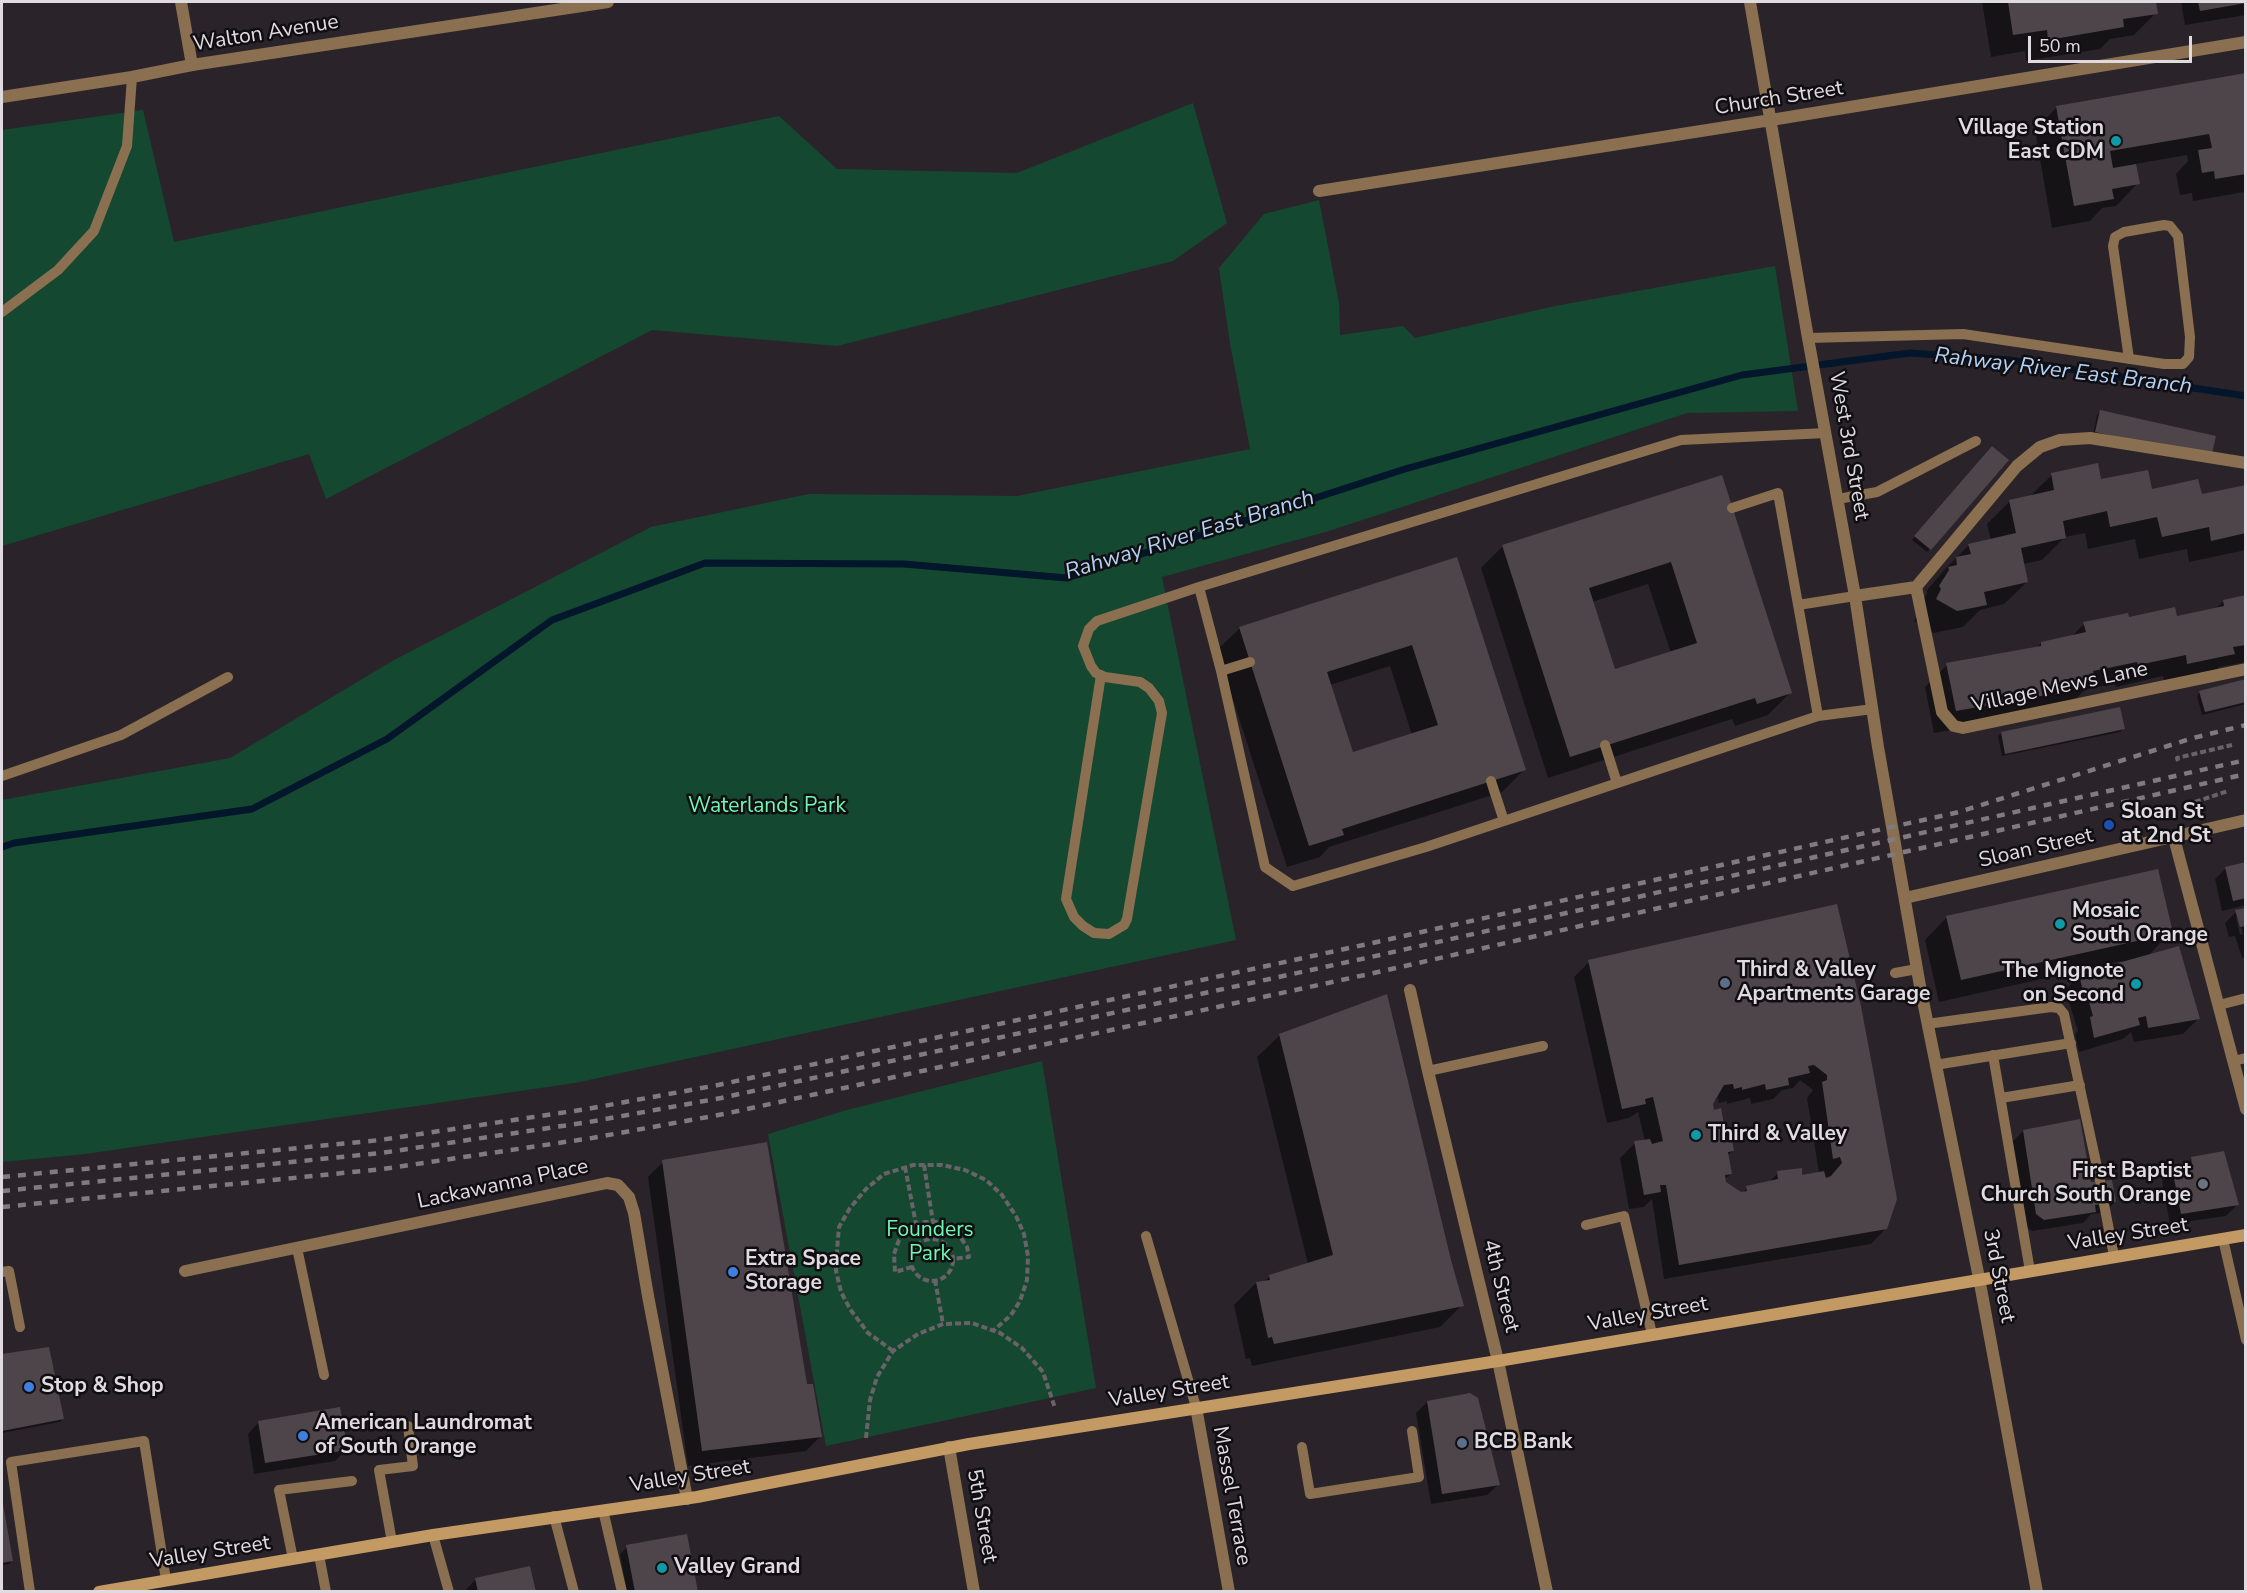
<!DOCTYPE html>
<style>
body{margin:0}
#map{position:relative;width:2247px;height:1593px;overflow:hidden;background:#2a242a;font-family:"Nunito Sans",sans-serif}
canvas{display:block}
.frame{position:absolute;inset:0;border:3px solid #e0dbe0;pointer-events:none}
.scale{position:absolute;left:2028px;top:36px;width:164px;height:27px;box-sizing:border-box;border:3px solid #e0dbe0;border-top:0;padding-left:8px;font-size:18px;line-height:21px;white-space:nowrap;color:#e0dbe0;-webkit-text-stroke:4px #110e11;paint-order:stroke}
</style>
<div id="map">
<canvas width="2247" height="1593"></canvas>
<div class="frame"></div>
<div class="scale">50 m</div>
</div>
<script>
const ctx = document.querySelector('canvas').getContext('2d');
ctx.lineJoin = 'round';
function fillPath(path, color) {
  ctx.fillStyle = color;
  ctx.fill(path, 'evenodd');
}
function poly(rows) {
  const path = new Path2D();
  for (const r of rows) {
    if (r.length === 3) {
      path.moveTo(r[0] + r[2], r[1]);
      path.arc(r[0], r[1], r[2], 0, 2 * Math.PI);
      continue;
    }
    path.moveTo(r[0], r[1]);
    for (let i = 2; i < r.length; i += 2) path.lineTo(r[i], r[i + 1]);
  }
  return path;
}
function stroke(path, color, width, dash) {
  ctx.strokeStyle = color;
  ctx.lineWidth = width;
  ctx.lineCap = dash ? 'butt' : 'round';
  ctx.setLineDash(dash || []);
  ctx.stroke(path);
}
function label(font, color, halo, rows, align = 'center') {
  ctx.font = font + ' "Nunito Sans",sans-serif';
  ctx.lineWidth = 5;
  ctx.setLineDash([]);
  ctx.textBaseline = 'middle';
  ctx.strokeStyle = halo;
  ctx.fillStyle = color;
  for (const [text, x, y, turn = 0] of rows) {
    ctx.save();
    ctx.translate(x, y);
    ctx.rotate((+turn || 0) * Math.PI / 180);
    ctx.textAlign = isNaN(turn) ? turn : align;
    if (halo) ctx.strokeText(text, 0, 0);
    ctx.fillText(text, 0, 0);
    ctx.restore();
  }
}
const green = poly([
 [1193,103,1227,223,1173,261,837,346,652,330,326,499,309,454,2,546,2,130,143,110,174,242,779,116,837,169,1017,173],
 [1319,200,1339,303,1340,335,1403,326,1415,338,1555,306,1775,266,1798,411,1687,413,1329,531,1162,577,1236,940,575,1083,85,1154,2,1162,2,800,230,758,394,660,651,527,809,494,1017,496,1250,449,1230,343,1219,268,1264,214],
 [1042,1061,1096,1388,826,1446,768,1134,847,1110]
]);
const shadow = poly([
 [1982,2,2154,2,2156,13,2134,35,2110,39,2100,49,2026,61,2025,51,1991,57],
 [2181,2,2246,2,2246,15,2185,25],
 [2246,74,2244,192,2193,201,2192,193,2180,195,2176,174,2188,161,2187,155,2135,164,2138,183,2116,206,2102,208,2090,221,2052,228,2035,130,2057,107],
 [2100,412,2214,437,2093,435,2097,415],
 [1992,448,2006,460,1927,552,1912,540],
 [2052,475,2100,481,2151,491,2200,496,2246,486,2246,550,2189,562,2187,549,2139,559,2135,539,2088,549,2085,533,2065,537,2042,560,2023,564,2027,582,2004,604,1980,610,1963,627,1934,633,1914,621,1919,612,1917,609,1927,594,1927,590,1947,567,1969,545,1991,540,1987,524,2009,502,2029,497],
 [1721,477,1790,693,1768,715,1735,726,1732,719,1548,778,1481,568,1503,546],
 [1648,584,1671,653,1614,671,1592,602],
 [1456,559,1524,770,1502,792,1329,847,1320,857,1287,867,1217,650,1240,628],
 [1390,666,1412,735,1352,754,1330,685],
 [2246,596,2246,662,2219,667,2211,676,2165,685,2163,676,2116,687,2115,683,2085,690,2071,703,2028,716,1934,733,1925,687,1947,665,2036,648,2041,643,2071,637,2084,624,2128,619,2176,618,2215,609,2224,601],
 [2246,681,2246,704,2202,715,2197,696,2200,692],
 [2123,729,2120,732,2002,756,1998,736,2001,733],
 [2246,863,2246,905,2222,911,2215,879,2226,868],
 [1836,906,1886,1228,1871,1244,1664,1279,1652,1199,1644,1207,1629,1209,1620,1158,1635,1143,1645,1141,1638,1112,1629,1118,1607,1123,1574,977,1589,962],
 [1800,1080,1813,1090,1807,1098,1819,1173,1800,1177,1778,1173,1768,1183,1747,1188,1741,1194,1725,1183,1724,1180,1731,1174,1727,1156,1733,1151,1713,1111,1712,1103,1718,1098,1719,1103,1727,1101,1727,1104,1750,1098,1751,1104,1773,1099,1782,1090,1793,1088],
 [2246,909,2246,957,2242,958,2235,936,2229,937,2225,923,2236,912],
 [2236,917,2239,917,2243,934,2240,935],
 [1947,917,2171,932,2147,957,2198,1019,2183,1034,2134,1042,2131,1032,2123,1039,2079,1052,2075,1034,2078,1031,2065,990,2080,975,2108,975,2122,961,1939,1002,1925,940],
 [1280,1035,1462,1305,1440,1327,1252,1366,1250,1358,1246,1359,1234,1305,1256,1283,1264,1282,1270,1276,1308,1264,1257,1057],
 [2023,1131,2090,1184,2115,1202,2104,1213,2091,1214,2083,1223,2032,1231,2026,1226,2012,1142],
 [2192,1158,2237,1205,2226,1216,2170,1224,2162,1181,2173,1170,2182,1168],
 [663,1162,806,1386,821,1436,806,1451,688,1466,648,1177],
 [48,1348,63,1419,60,1422,2,1433,2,1355],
 [1427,1402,1499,1484,1487,1495,1431,1504,1416,1413],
 [259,1422,346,1450,335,1461,254,1474,248,1434],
 [2,1500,12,1561,9,1564,2,1565],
 [627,1547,696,1592,627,1592,620,1554],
 [475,1580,534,1592,464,1592]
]);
const stream = poly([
 [2,847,14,843,252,809,387,739,552,620,705,563,904,564,1067,578,1405,469,1742,375,1910,353,2010,360,2246,396]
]);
const building = poly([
 [2008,2,2156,2,2158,14,2123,19,2124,27,2048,40,2047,30,2013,35],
 [2198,2,2246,2,2246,3,2200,11],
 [2246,73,2246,174,2215,179,2214,171,2202,173,2198,150,2212,148,2209,134,2110,151,2113,168,2136,164,2140,184,2112,189,2114,199,2074,206,2056,106],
 [2100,410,2216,436,2211,458,2095,432],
 [1992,446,2009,460,1931,550,1914,536],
 [2098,463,2101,479,2148,470,2152,489,2198,479,2202,494,2246,485,2246,533,2211,541,2209,527,2162,537,2157,517,2110,527,2107,511,2063,521,2066,538,2021,548,2028,582,1984,592,1987,605,1957,611,1936,599,1941,589,1939,586,1949,570,1948,567,1957,565,1956,557,1971,554,1968,544,2016,533,2009,500,2054,490,2051,473],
 [1722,475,1792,693,1757,704,1755,698,1570,757,1502,545],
 [1671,562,1697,643,1615,669,1589,588],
 [1457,557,1526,770,1342,829,1344,835,1309,846,1239,627],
 [1412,645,1438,725,1353,752,1327,672],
 [2246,595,2246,645,2233,647,2235,654,2187,664,2186,655,2138,665,2137,662,2093,671,2096,681,2051,690,2052,694,1956,711,1946,663,2041,646,2041,642,2086,632,2083,622,2128,613,2129,617,2175,607,2177,616,2224,606,2223,600],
 [2246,679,2246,702,2205,712,2199,691],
 [2120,707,2125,729,2005,754,2001,732],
 [2246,862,2246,898,2233,901,2225,867],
 [2158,869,2173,933,1961,980,1946,916],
 [1837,904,1861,1006,1897,1199,1887,1229,1679,1265,1666,1185,1660,1185,1661,1192,1644,1195,1634,1141,1650,1139,1652,1144,1663,1141,1653,1097,1645,1099,1646,1104,1622,1109,1588,960],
 [1814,1065,1827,1075,1827,1080,1822,1082,1833,1159,1840,1157,1842,1163,1831,1176,1826,1178,1824,1171,1802,1175,1802,1168,1777,1171,1778,1179,1746,1186,1747,1191,1741,1192,1726,1182,1725,1175,1732,1174,1728,1152,1734,1151,1730,1129,1725,1130,1721,1108,1714,1110,1713,1104,1724,1085,1733,1084,1734,1089,1742,1087,1742,1090,1765,1084,1766,1090,1789,1085,1788,1078,1810,1073,1808,1066],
 [2246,908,2246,926,2240,927,2235,910],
 [2179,946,2200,1019,2148,1028,2146,1016,2138,1018,2140,1025,2094,1038,2090,1017,2093,1016,2087,995,2084,996,2079,974,2105,967,2107,973,2120,970,2118,963],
 [1387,994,1451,1260,1464,1306,1274,1344,1272,1337,1268,1338,1256,1282,1270,1280,1269,1275,1333,1255,1279,1034],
 [2080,1119,2091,1182,2112,1180,2116,1202,2095,1205,2096,1212,2044,1220,2036,1214,2023,1130],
 [767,1142,807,1384,813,1384,822,1437,702,1451,662,1160],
 [2224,1151,2239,1205,2181,1214,2172,1168,2192,1165,2191,1157],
 [49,1347,64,1419,2,1431,2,1354],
 [1470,1393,1478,1398,1500,1485,1442,1494,1427,1401],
 [340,1407,348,1450,265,1463,258,1421],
 [2,1498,13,1561,2,1563],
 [687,1534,698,1592,635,1592,626,1545],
 [530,1566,536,1592,478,1592,475,1578]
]);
const path = poly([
 [2178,761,2177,758,2232,745],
 [2195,802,2228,791],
 [924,1165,933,1222],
 [905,1167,916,1224],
 [932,1260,21],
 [912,1267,895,1272,894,1254,899,1240,913,1225,925,1222,936,1222,949,1225,959,1235,967,1247,969,1257,952,1259],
 [935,1280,943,1324],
 [893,1351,868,1333,850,1309,841,1292,836,1271,837,1250,839,1227,850,1208,866,1189,884,1174,913,1165,942,1165,965,1170,986,1180,1002,1195,1016,1216,1024,1234,1028,1256,1027,1280,1020,1301,1011,1315,993,1331],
 [866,1438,870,1400,877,1377,893,1351,918,1334,943,1324,972,1323,1000,1333,1022,1348,1043,1372,1055,1408]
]);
const service = poly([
 [2,312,58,270,94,231,127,146,132,77],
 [1808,338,1963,334,2164,364,2183,364,2189,357,2190,337,2178,236,2170,226,2164,225,2124,232,2115,237,2113,246,2129,359],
 [1838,499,1877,492,1976,441],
 [1732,508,1778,493,1818,716],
 [1199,587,1221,671,1265,867,1293,886,1426,847,1818,716,1873,709],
 [1798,605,1855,596],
 [1221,671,1250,662],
 [1101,675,1066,899,1074,917,1083,926,1094,933,1109,934,1124,925,1127,919,1162,713,1159,701,1149,688,1140,682,1105,677,1096,673,1091,666,1083,646,1089,629,1097,621,1199,587,1681,440,1826,433],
 [1605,745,1617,783],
 [2,776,121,735,228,677],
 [1491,781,1504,821],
 [1895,973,1917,969],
 [2219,1005,2246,998],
 [1927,1024,2051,1007,2059,1008,2064,1014,2100,1181],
 [1993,1055,2030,1271],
 [2233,1061,2246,1058],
 [1935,1065,2071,1043],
 [1428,1071,1543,1046],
 [2001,1098,2080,1085],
 [2104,1204,2114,1256],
 [1586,1225,1624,1216,1652,1334],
 [1146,1236,1196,1407],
 [2223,1239,2246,1340],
 [297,1248,324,1375],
 [2,1272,9,1271,20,1327],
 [1302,1447,1310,1494,1419,1477,1412,1431],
 [603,1510,622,1592],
 [554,1516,574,1592],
 [433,1535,449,1592],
 [392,1542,379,1470,413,1466,408,1426],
 [319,1555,326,1592],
 [293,1559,279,1490,352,1481],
 [30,1592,11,1462,144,1441,166,1580]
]);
const minor = poly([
 [181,2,192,65],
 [1750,2,1808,338,1855,596,1878,747,1920,986,1979,1278,2037,1592],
 [1319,191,1771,120,2246,42],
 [1916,587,1942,712,1954,726,1963,728,2246,669],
 [1855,596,1916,587,2017,466,2040,447,2060,440,2090,438,2246,463],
 [2174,838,2246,1109],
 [1905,898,2246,820],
 [1410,990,1428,1071,1498,1361,1547,1592],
 [185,1271,607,1183,618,1185,629,1197,634,1213,648,1296,687,1499],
 [1196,1407,1229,1592],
 [949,1447,974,1592]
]);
const tertiary = poly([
 [2,97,132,77,192,65,608,2]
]);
const secondary = poly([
 [99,1592,433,1535,697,1497,969,1444,1498,1361,2246,1235]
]);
const rail = poly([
 [2,1177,380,1140,587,1109,718,1085,1377,942,1959,812,2193,738,2246,725],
 [2,1191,381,1153,589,1122,721,1098,1380,955,2246,760],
 [2,1207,383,1169,592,1138,724,1114,1383,971,2246,774]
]);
const markers = [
 [2116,141,6,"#0f9aa8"],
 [2109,825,6,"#1a4fb4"],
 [2060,924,6,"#0f9aa8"],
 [1725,983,6,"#5c6f8a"],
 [2136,984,6,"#0f9aa8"],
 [1696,1135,6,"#0f9aa8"],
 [2203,1184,6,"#6b7280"],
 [733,1272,6,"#3f7fe0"],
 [29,1387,6,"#3f7fe0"],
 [303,1436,6,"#3f7fe0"],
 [1462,1443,6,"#5c6f8a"],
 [662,1568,6,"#0f9aa8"]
];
const streetNames = [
 ["Walton Avenue",266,34,-9],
 ["Church Street",1779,99,-9],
 ["West 3rd Street",1848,446,80],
 ["Village Mews Lane",2060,688,-12],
 ["Sloan Street",2036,849,-13],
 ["Lackawanna Place",503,1185,-12],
 ["Valley Street",2128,1235,-9],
 ["3rd Street",1998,1276,79],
 ["4th Street",1500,1286,76],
 ["Valley Street",1648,1315,-10],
 ["Valley Street",1169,1392,-9],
 ["Valley Street",690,1477,-9],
 ["Massel Terrace",1231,1496,80],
 ["5th Street",981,1516,80],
 ["Valley Street",210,1553,-9]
];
const poiNames = [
 ["Village Station",2104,129,"right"],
 ["East CDM",2104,153,"right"],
 ["Sloan St",2121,813],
 ["at 2nd St",2121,837],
 ["Mosaic",2072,912],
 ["South Orange",2072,936],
 ["Third & Valley",1737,971],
 ["Apartments Garage",1737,995],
 ["The Mignote",2124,972,"right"],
 ["on Second",2124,996,"right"],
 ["Third & Valley",1708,1135],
 ["First Baptist",2191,1172,"right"],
 ["Church South Orange",2191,1196,"right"],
 ["Extra Space",745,1260],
 ["Storage",745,1284],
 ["Stop & Shop",41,1387],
 ["American Laundromat",315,1424],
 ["of South Orange",315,1448],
 ["BCB Bank",1474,1443],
 ["Valley Grand",674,1568]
];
const parkNames = [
 ["Waterlands Park",767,807],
 ["Founders",930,1231],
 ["Park",930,1255]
];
const waterNames = [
 ["Rahway River East Branch",2063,372,7],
 ["Rahway River East Branch",1190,536,-17]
];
fillPath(green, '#154830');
fillPath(shadow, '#0007');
stroke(stream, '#03162b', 7);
fillPath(building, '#4e454a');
stroke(path, '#696369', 4, [6, 3]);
stroke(service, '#8a7050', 10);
stroke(minor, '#8a7050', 12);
stroke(tertiary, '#8a7050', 12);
stroke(secondary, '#c39a64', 12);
stroke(rail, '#807b80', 4.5, [8, 8]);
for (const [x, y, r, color] of markers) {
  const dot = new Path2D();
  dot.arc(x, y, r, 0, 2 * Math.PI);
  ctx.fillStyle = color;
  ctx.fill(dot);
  stroke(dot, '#110e11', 2);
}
label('21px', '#e0dbe0', '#110e11', streetNames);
label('bold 21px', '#e0dbe0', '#110e11', poiNames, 'left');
label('21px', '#6cf8b5', '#110e11', parkNames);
label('italic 22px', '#b1d2f7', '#110e11', waterNames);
</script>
